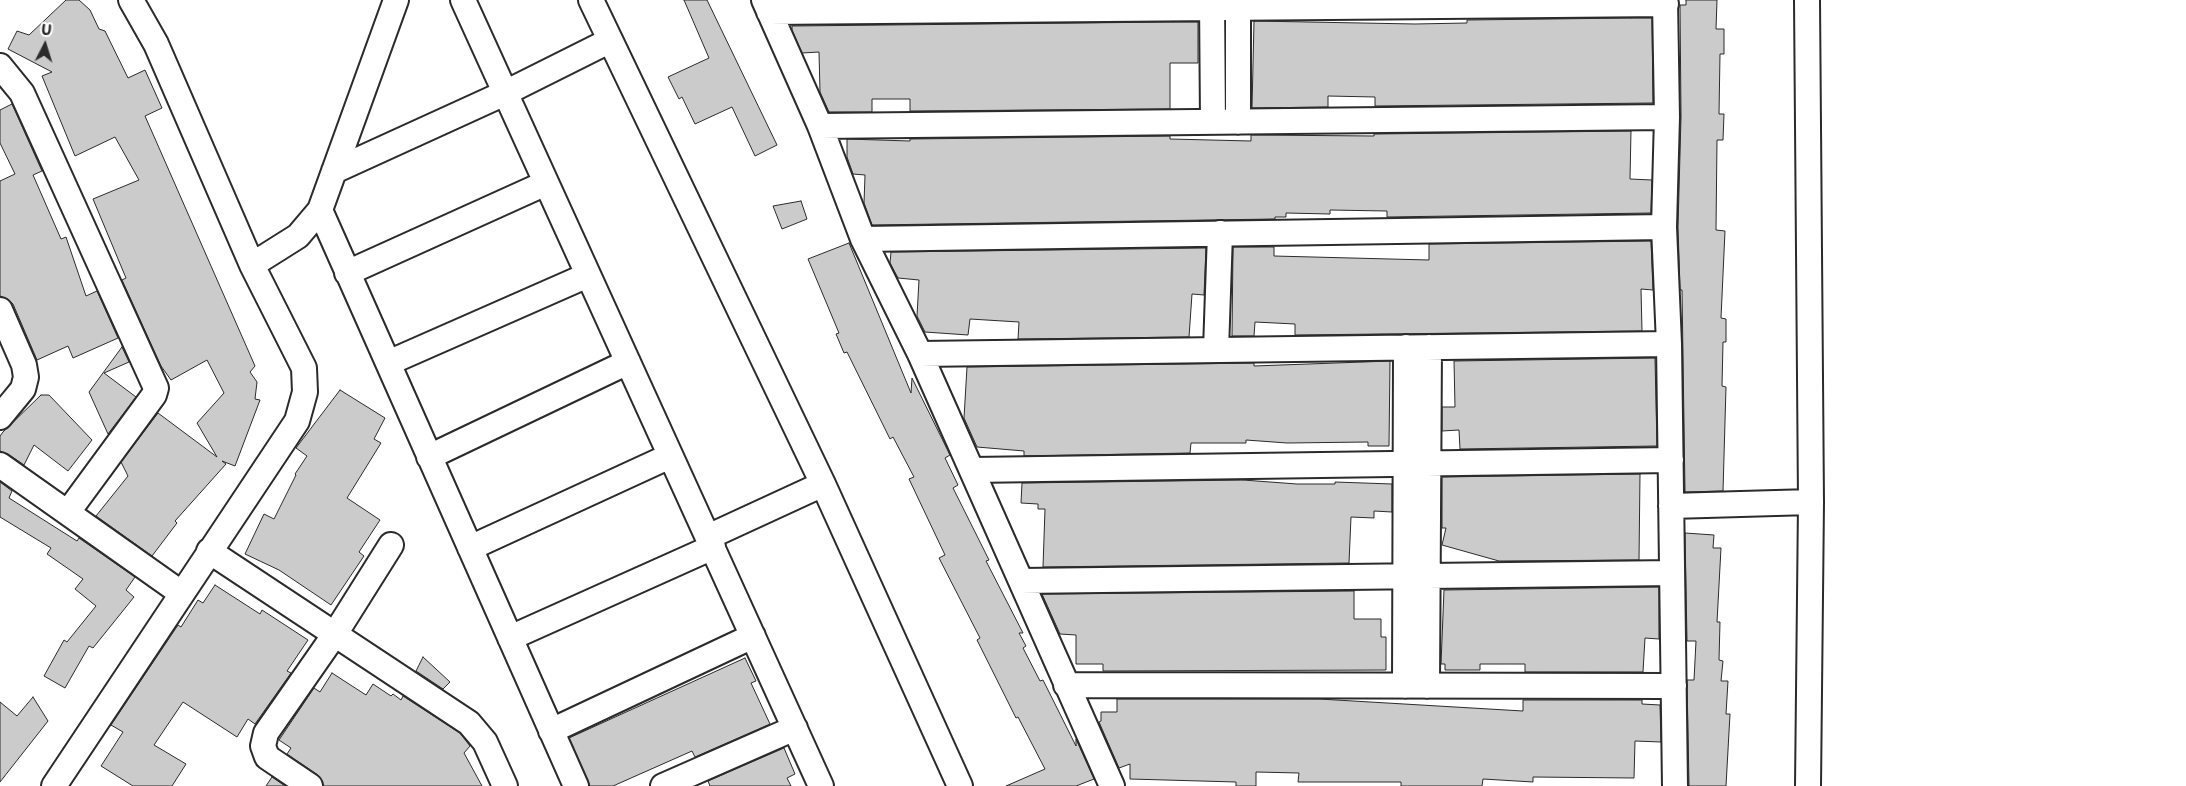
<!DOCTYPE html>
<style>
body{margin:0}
#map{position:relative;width:2186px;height:786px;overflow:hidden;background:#fff;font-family:"Playpen Sans",sans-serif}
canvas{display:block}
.north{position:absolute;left:20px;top:20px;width:50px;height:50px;-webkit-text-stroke:4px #fff;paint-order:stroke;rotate:5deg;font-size:14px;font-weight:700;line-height:20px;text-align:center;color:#2b2b2b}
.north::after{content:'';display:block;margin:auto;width:18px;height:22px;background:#2b2b2b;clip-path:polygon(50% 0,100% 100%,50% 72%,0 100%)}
</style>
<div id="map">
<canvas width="2186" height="786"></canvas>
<div class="north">U</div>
</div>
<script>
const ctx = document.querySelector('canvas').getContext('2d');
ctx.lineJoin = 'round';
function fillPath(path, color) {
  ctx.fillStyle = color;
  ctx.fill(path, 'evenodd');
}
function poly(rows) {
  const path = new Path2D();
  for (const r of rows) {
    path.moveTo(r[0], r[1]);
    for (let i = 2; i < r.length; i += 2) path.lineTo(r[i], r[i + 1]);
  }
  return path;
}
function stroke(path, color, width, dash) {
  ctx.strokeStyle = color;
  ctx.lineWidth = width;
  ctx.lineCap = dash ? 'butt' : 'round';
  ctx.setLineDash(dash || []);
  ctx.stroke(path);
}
const building = poly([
 [66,0,79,0,90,10,99,29,105,31,128,78,145,70,162,108,145,116,255,366,250,372,257,382,255,399,260,400,235,466,222,461,226,464,175,521,177,523,152,556,96,516,128,476,121,462,158,413,217,457,197,423,224,393,207,360,171,380,161,366,122,280,126,278,93,199,139,180,115,137,75,156,42,76,52,72,8,49,17,31,29,35,66,0],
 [684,0,707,0,777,145,755,156,732,107,695,124,682,97,679,99,668,77,709,58,684,0],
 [1686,0,1717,0,1716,29,1724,29,1724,54,1720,54,1719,114,1724,114,1723,140,1717,140,1716,230,1725,231,1721,318,1726,319,1726,342,1723,342,1722,386,1726,387,1723,491,1685,492,1682,290,1680,290,1678,227,1681,117,1680,5,1686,5,1686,0],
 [1631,18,1652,18,1653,103,1375,106,1375,97,1328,96,1328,107,1252,108,1254,21,1415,24,1467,23,1467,20,1631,18],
 [1173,22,1198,22,1198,63,1170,63,1170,109,910,111,910,99,872,99,872,112,829,112,820,92,819,52,802,53,792,30,792,26,1173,22],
 [12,104,42,171,33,175,61,239,66,237,86,296,97,291,118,338,73,358,68,346,37,360,13,304,8,299,0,296,0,181,15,174,0,143,0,110,12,104],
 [1631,131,1630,179,1652,180,1651,213,1387,217,1387,211,1330,210,1330,214,1286,213,1286,217,1275,217,1275,219,872,225,864,203,865,175,853,174,847,157,847,139,910,141,910,139,1170,136,1170,139,1251,141,1251,135,1374,136,1374,134,1631,131],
 [801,201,807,219,782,229,773,206,801,201],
 [1651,241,1653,290,1641,289,1642,331,1295,335,1295,324,1255,322,1254,336,1232,336,1233,247,1274,247,1274,256,1429,260,1429,244,1651,241],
 [849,243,911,393,912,378,950,455,945,458,958,485,953,488,989,560,986,561,1023,633,1019,633,1026,646,1023,648,1040,681,1043,680,1076,746,1076,739,1094,779,1076,786,1006,786,1045,769,1018,717,1016,718,977,640,980,638,939,558,945,555,909,479,914,477,893,437,890,439,847,352,844,353,836,334,839,333,808,259,849,243],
 [1206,248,1204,295,1192,294,1189,337,1018,339,1019,322,970,319,968,335,925,332,917,316,919,280,898,278,890,263,891,252,1206,248],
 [122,347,129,362,104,373,136,397,108,434,89,392,122,347],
 [1655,358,1657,446,1460,449,1459,430,1442,431,1442,407,1455,407,1454,361,1655,358],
 [1390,361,1389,446,1368,446,1368,442,1287,443,1246,440,1246,443,1191,443,1190,453,1024,456,1024,451,977,447,964,418,967,367,1254,363,1254,366,1390,361],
 [340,390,385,418,374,439,381,443,347,498,380,520,359,552,364,556,331,605,279,570,245,554,264,514,274,519,296,475,295,474,307,456,296,448,340,390],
 [41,395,49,395,92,440,68,471,34,445,24,465,8,454,0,451,0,436,3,432,41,395],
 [1640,474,1639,560,1499,561,1442,545,1446,528,1442,528,1442,477,1640,474],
 [1243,480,1297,484,1335,484,1335,482,1392,484,1392,512,1374,511,1374,518,1351,517,1349,563,1043,567,1045,509,1038,509,1038,504,1021,503,1022,483,1243,480],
 [0,482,12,491,9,498,77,541,79,538,135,577,126,590,134,597,93,648,89,646,65,688,44,676,64,640,67,642,96,606,75,589,83,579,47,554,51,548,0,517,0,482],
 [1685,533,1714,535,1713,548,1721,548,1717,622,1720,622,1719,660,1723,661,1721,681,1728,681,1726,714,1730,714,1726,786,1689,786,1687,680,1694,680,1696,641,1687,641,1685,533],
 [215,585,260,614,262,610,308,640,287,671,291,673,255,724,248,719,237,737,183,702,154,745,186,764,172,786,133,786,101,766,123,732,111,725,178,625,181,627,198,600,203,603,215,585],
 [1659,587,1659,639,1645,638,1643,672,1525,672,1525,664,1480,664,1480,670,1445,670,1445,664,1441,664,1444,590,1659,587],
 [1354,591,1354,619,1381,619,1381,637,1386,637,1386,670,1103,671,1103,664,1076,664,1076,635,1060,634,1042,594,1354,591],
 [423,657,450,682,443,689,416,671,423,657],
 [745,658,756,681,751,683,770,724,695,757,692,751,613,786,590,786,569,738,745,658],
 [332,673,366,695,373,684,391,696,393,694,401,700,403,696,460,733,470,746,464,753,482,786,324,786,318,775,287,754,291,748,279,740,314,688,320,692,332,673],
 [33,697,48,721,0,782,0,702,17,716,33,697],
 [1117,699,1319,699,1523,711,1523,700,1642,700,1642,704,1660,705,1661,742,1635,741,1634,778,1533,777,1533,782,1483,779,1482,786,1401,786,1401,782,1298,782,1299,773,1256,772,1256,786,1236,786,1236,782,1130,779,1130,764,1119,768,1099,722,1101,721,1101,712,1117,712,1117,699],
 [784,748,795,774,787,778,791,786,710,786,708,781,784,748],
 [272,777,285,786,266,786,272,777]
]);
const minor = poly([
 [463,0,821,786],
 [591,0,823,484,960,786],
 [764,0,820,126,863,239,920,354,1112,786],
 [1212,0,1213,122],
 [1665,0,1667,117,1664,227,1669,344,1675,786],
 [1807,0,1811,502,1808,786],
 [769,12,1666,4],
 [0,66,22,93,156,388,154,395,68,512],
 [1238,122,1238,0],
 [820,126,1667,117],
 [334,171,505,93,609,41],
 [320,210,576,786],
 [863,239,1664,227],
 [252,265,298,236,320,210,396,0],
 [347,273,546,183],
 [0,310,24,365,26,377,23,389,0,417],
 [1216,350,1220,233],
 [920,354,1669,344],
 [388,363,588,275],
 [429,457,628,362],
 [0,465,181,593],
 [972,470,1671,460],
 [1671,506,1811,502],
 [708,537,823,484],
 [470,548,670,456],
 [209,551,469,723,485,742,505,786],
 [1021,581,1672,573],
 [510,638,713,547],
 [1066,685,1674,686],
 [1405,686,1406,347],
 [1427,686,1429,347],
 [551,731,753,636],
 [54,786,297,421,305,392,304,368,252,265,156,44,131,0],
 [310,786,267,757,263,746,266,733,335,634,391,545],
 [663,786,795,728]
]);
fillPath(building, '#cbcbcb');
stroke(building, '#2b2b2b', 1);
stroke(minor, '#2b2b2b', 28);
stroke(minor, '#fff', 24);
</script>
